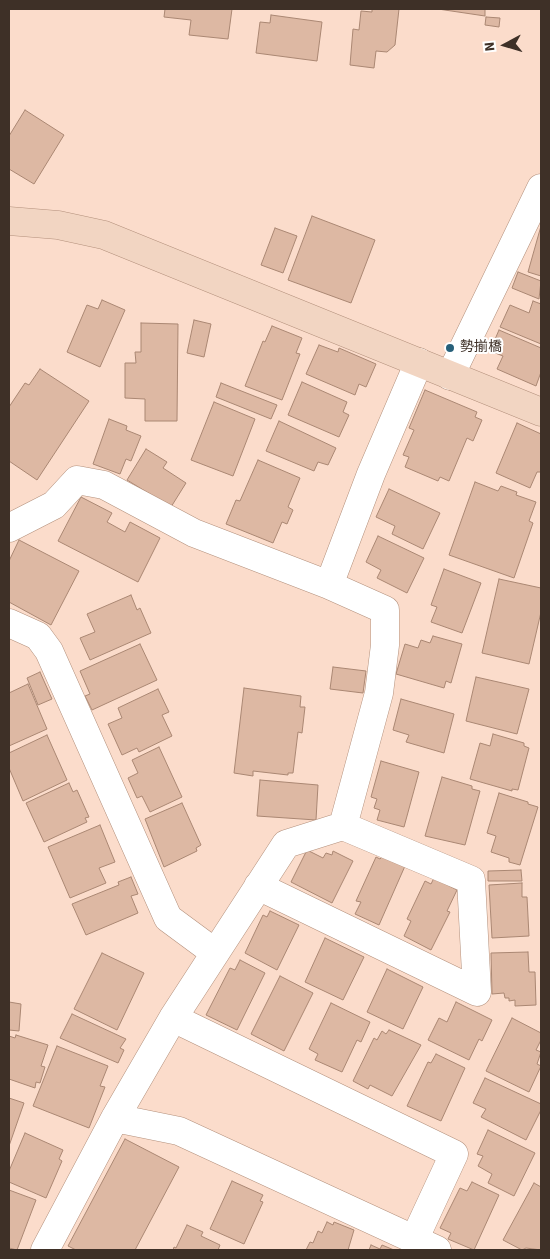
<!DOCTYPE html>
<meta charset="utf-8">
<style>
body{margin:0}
#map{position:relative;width:550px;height:1259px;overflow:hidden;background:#fbdccb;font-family:"Source Sans 3",sans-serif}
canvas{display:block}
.frame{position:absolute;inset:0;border:10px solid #3e3027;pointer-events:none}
.north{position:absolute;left:480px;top:20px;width:50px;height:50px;-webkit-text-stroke:4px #fff;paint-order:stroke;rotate:264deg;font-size:14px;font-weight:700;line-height:20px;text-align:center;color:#3e3027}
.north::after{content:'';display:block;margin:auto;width:18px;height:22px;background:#3e3027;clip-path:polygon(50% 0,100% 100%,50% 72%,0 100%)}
</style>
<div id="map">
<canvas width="550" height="1259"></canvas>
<div class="frame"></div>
<div class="north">N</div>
</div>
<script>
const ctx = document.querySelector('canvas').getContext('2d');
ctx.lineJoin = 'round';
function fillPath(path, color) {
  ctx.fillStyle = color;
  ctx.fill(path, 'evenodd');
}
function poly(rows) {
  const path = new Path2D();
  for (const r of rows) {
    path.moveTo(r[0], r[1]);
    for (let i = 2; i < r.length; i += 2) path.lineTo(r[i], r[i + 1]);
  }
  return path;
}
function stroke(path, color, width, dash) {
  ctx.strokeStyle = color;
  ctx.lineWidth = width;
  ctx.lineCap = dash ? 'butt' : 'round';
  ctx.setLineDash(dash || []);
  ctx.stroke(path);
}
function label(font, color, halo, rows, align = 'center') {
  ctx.font = font + ' "Source Sans 3","Noto Sans JP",sans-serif';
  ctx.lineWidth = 4;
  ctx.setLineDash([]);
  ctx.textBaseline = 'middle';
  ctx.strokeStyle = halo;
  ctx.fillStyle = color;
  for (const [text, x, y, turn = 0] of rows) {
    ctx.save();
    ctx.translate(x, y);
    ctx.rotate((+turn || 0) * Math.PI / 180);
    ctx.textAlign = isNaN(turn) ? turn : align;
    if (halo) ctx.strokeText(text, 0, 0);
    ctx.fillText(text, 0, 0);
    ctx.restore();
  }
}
const building = poly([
 [165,9,232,9,228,39,189,35,191,20,164,17,165,9],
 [372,9,399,9,395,45,387,52,376,51,374,68,350,65,353,29,359,30,361,11,372,12,372,9],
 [438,9,485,9,485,16,438,9],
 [271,15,322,22,317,61,256,53,260,22,270,23,271,15],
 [486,17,500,18,499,27,485,25,486,17],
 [25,110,64,135,34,184,9,169,9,136,25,110],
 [312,216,375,240,351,303,288,280,312,216],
 [541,226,541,276,528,272,541,226],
 [275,228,297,236,283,273,261,265,275,228],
 [518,272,541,281,539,299,512,288,518,272],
 [102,300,125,310,100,367,67,352,87,305,98,309,102,300],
 [533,301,541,304,541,344,500,327,510,305,529,313,533,301],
 [194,320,211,324,204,357,187,353,194,320],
 [141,323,178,324,177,421,145,421,145,399,125,398,125,363,136,363,135,352,141,352,141,323],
 [272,326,302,338,296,353,300,354,282,400,245,386,263,341,265,342,272,326],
 [499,330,541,348,541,372,536,386,497,369,503,356,490,351,499,330],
 [319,345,338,352,339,348,376,364,366,387,359,384,355,395,306,374,319,345],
 [40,369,89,401,37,480,9,461,9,407,25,383,29,385,40,369],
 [302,382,347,402,343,412,349,415,339,437,288,415,302,382],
 [221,383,277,405,271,419,216,397,221,383],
 [425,390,477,412,475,417,482,420,473,441,467,438,449,481,440,477,438,481,405,467,409,457,403,455,414,430,409,428,425,390],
 [214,402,255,419,233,476,191,460,214,402],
 [109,419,127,426,126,430,141,436,131,461,126,459,120,474,93,464,109,419],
 [279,421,336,448,328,465,318,462,314,471,266,451,279,421],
 [517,423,541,434,541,472,537,472,530,488,496,473,517,423],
 [146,449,167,462,163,468,186,483,171,507,127,480,146,449],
 [258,460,300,478,288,507,293,510,287,524,282,522,273,543,226,524,236,500,240,501,258,460],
 [475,482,498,491,501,486,517,492,516,495,536,502,529,521,533,523,514,578,449,555,475,482],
 [389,489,440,513,423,549,392,534,395,526,376,517,389,489],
 [81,497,112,513,107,522,125,532,130,522,160,538,138,582,58,541,81,497],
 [378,536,424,558,407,593,377,578,381,570,366,562,378,536],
 [19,540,79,571,51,625,9,602,9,561,19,540],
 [444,569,481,583,462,633,431,622,437,607,431,605,444,569],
 [499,579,541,588,541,612,529,664,482,653,499,579],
 [131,595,137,610,140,608,151,633,90,660,80,638,95,632,87,614,131,595],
 [433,636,462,644,451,683,446,681,444,688,396,674,405,644,418,648,421,640,430,643,433,636],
 [140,644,157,680,92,710,85,696,90,694,80,671,140,644],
 [333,667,366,671,363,693,330,689,333,667],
 [40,672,52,699,38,705,27,678,40,672],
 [476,677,529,689,517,734,466,721,476,677],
 [28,684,47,729,9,746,9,693,28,684],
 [244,688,301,696,300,707,305,707,302,733,298,732,293,773,288,773,288,775,253,771,253,776,234,773,244,688],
 [158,689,169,712,162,715,172,736,139,752,137,748,122,755,108,724,122,718,118,708,158,689],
 [401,699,454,714,444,753,406,742,409,735,393,730,401,699],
 [493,734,524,743,524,746,529,748,518,790,512,789,512,791,470,779,480,743,490,746,493,734],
 [47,735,67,780,23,801,9,768,9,753,47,735],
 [159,747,182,797,150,812,142,796,137,798,128,778,138,773,132,760,159,747],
 [381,761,419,772,404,827,377,820,380,810,374,808,377,799,371,797,381,761],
 [442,777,472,786,472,789,480,791,465,845,425,836,442,777],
 [260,780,318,785,316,820,257,816,260,780],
 [69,783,73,792,77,790,89,817,85,818,87,822,44,842,26,803,69,783],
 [499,793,528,802,528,804,538,807,520,865,509,862,509,858,491,852,496,836,487,833,499,793],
 [182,803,201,845,196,848,197,851,164,867,145,819,182,803],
 [100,825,115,862,99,868,106,883,70,898,48,847,100,825],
 [307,850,323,858,326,853,332,855,333,851,353,861,332,903,291,882,307,850],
 [383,856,405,866,379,925,355,914,361,902,356,901,376,857,380,859,383,856],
 [521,870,522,881,488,881,488,871,521,870],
 [131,877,138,894,131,896,138,913,86,935,72,904,119,885,118,882,131,877],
 [434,878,457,890,447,911,450,912,431,950,404,936,411,921,407,919,425,881,431,884,434,878],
 [522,883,522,897,527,897,529,936,492,938,489,885,522,883],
 [270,911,299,925,277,970,245,953,263,915,267,917,270,911],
 [325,938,364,957,343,1000,305,982,325,938],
 [528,952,529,972,535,972,536,1005,515,1006,515,1000,509,1001,509,998,505,998,504,993,492,994,491,953,528,952],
 [102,953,144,973,117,1030,74,1009,102,953],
 [240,960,265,973,237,1030,206,1015,230,968,235,970,240,960],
 [387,969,423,987,403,1029,367,1012,387,969],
 [280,976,313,993,284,1051,251,1034,280,976],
 [9,1002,21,1004,19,1031,9,1030,9,1002],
 [456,1002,492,1020,482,1041,479,1039,469,1060,428,1040,439,1018,447,1022,456,1002],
 [331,1003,370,1022,361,1042,357,1040,342,1072,315,1060,318,1054,309,1049,331,1003],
 [72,1014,126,1039,120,1048,124,1050,118,1063,60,1038,72,1014],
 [512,1018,541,1033,541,1040,536,1050,541,1052,537,1064,541,1066,529,1092,486,1071,512,1018],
 [389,1030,421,1045,392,1096,370,1085,368,1089,353,1081,374,1038,377,1040,382,1031,386,1034,389,1030],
 [16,1035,48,1045,41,1066,45,1067,40,1083,36,1082,35,1088,9,1079,9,1036,15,1038,16,1035],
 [57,1046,108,1066,100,1086,105,1087,89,1128,33,1106,57,1046],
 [436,1054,465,1068,441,1121,407,1106,428,1062,431,1063,436,1054],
 [485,1078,541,1104,541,1110,526,1140,481,1117,486,1109,473,1103,485,1078],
 [9,1098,24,1103,9,1146,9,1098],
 [488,1130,535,1153,514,1196,488,1183,492,1174,478,1166,483,1156,477,1154,488,1130],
 [25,1133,63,1150,59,1159,62,1161,46,1198,9,1182,9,1171,25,1133],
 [125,1139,179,1167,135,1250,76,1250,68,1246,125,1139],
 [232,1181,263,1195,260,1201,263,1202,244,1244,210,1229,232,1181],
 [472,1182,499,1195,474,1250,448,1239,451,1233,440,1228,460,1188,467,1191,472,1182],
 [534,1183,541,1187,541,1250,526,1248,522,1250,503,1240,534,1183],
 [9,1190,36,1200,17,1250,9,1248,9,1190],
 [327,1222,333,1225,334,1222,354,1230,348,1250,306,1250,310,1242,313,1243,318,1231,322,1233,327,1222],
 [187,1225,203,1232,201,1236,220,1245,218,1250,173,1250,174,1247,176,1248,187,1225],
 [371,1245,380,1249,382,1245,394,1250,369,1250,371,1245]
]);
const street = poly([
 [450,376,541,188],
 [9,528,54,505,77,480,104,485,194,533,329,585],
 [9,623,38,636,49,651,168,918,214,952],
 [258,886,477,992,471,880,343,826],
 [173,1018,454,1154,414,1240],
 [115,1118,179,1131,437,1250],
 [45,1250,115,1118,173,1018,286,844,343,826,379,693,385,645,385,610,329,585,371,474,419,362]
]);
const secondary = poly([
 [9,221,58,225,104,235,541,412]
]);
const markers = [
 [450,348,5,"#27607a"]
];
const poiNames = [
 ["勢揃橋",460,348]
];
fillPath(building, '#ddb8a3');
stroke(building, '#aa8773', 1);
stroke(street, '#b3907c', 29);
stroke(secondary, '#b3907c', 29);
stroke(street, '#fff', 28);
stroke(secondary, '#f2d5c2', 28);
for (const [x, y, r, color] of markers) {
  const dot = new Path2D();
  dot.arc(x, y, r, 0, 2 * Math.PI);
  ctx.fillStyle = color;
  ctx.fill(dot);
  stroke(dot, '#fff', 2);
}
label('14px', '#3e3027', '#fff', poiNames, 'left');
</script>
